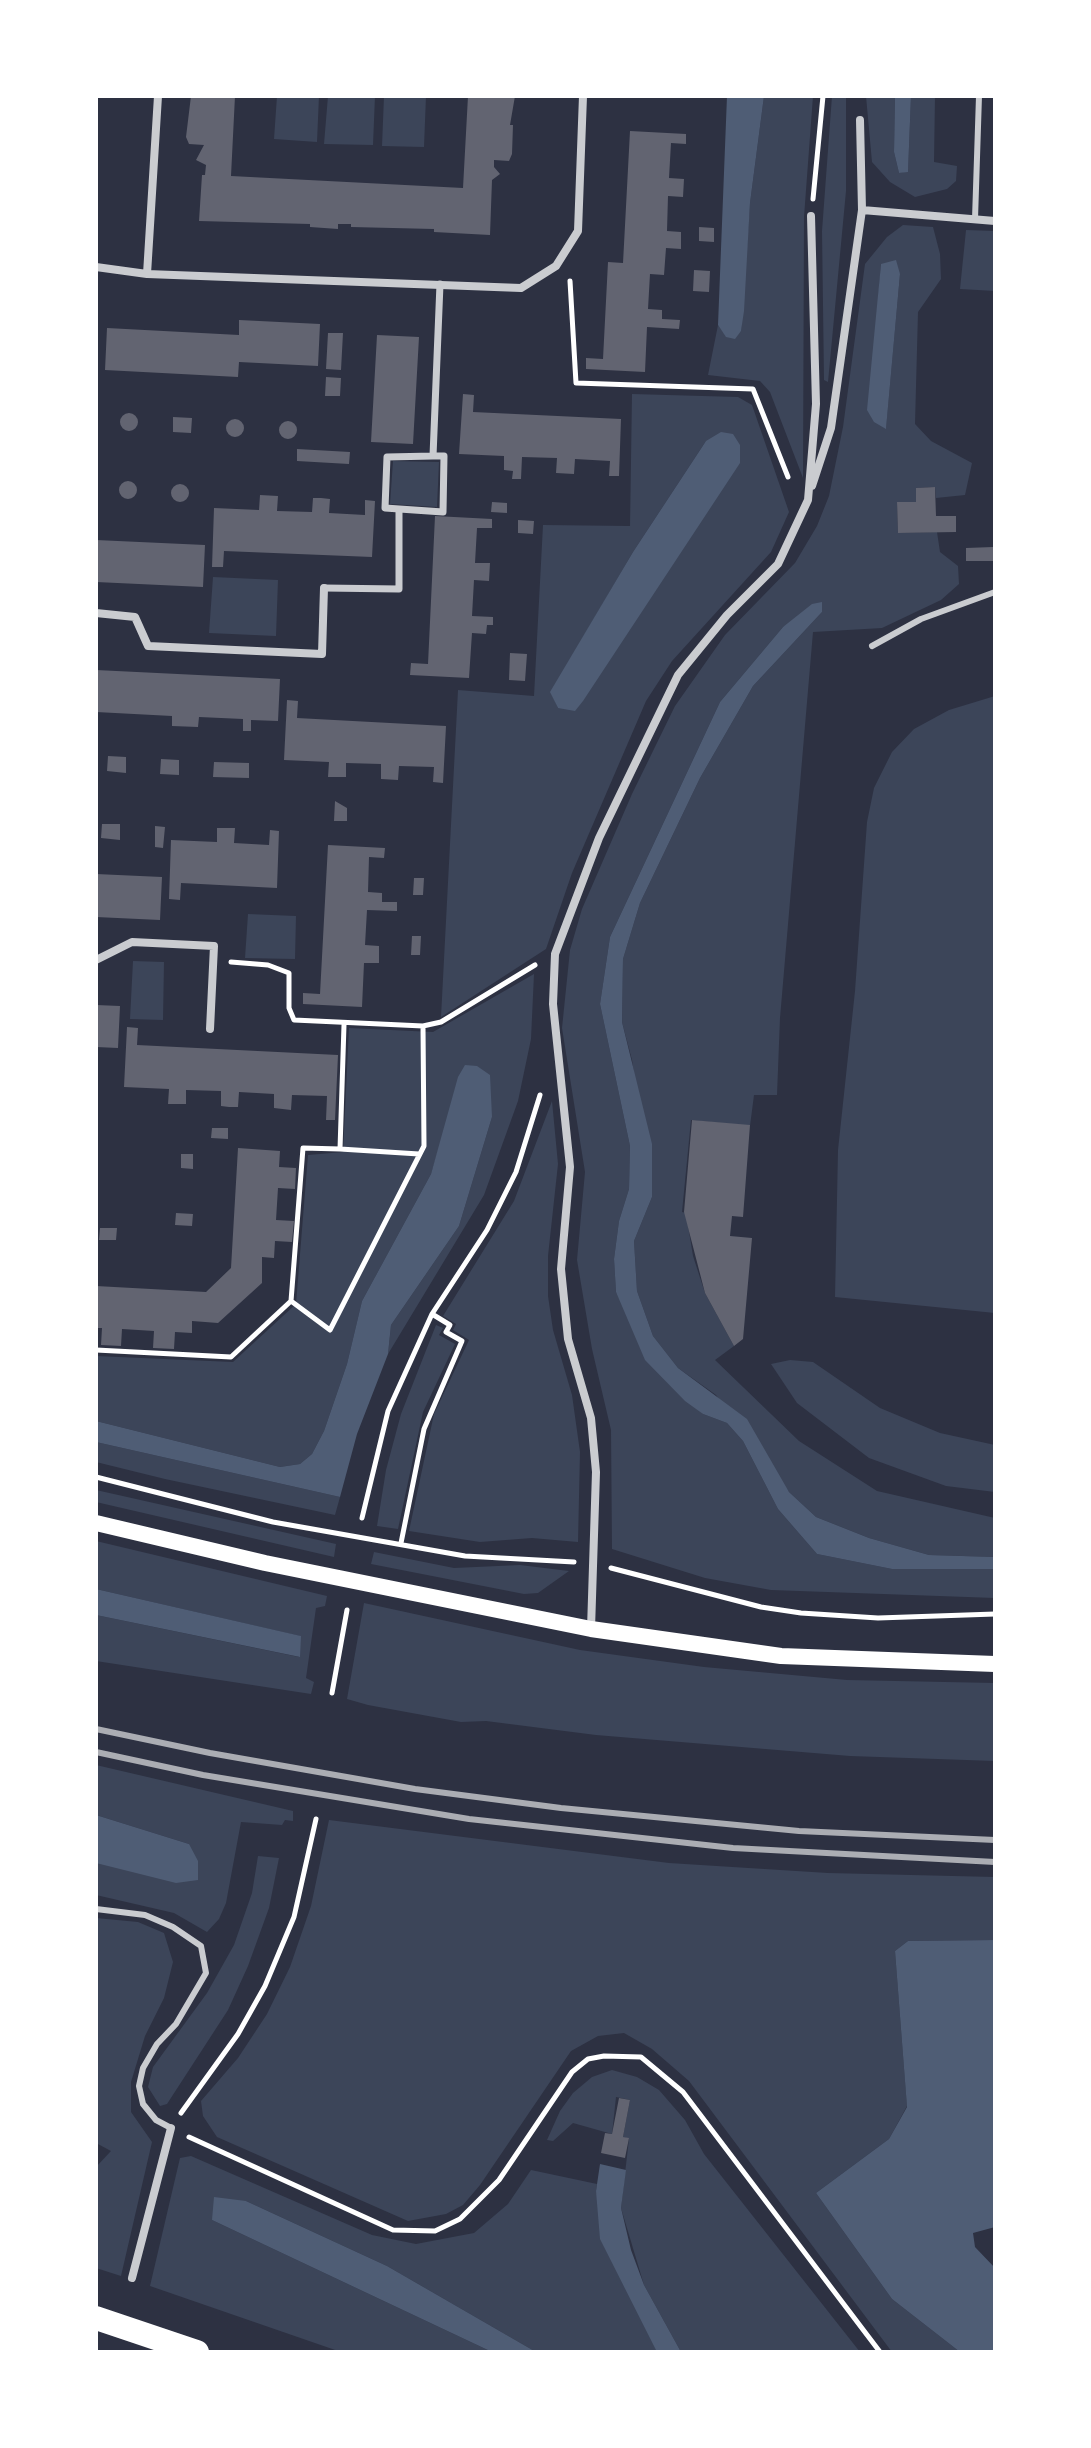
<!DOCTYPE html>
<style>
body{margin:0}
#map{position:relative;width:1091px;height:2448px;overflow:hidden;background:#2d3142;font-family:"PT Sans Narrow",sans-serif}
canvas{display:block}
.frame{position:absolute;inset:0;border:98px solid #fff;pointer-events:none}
</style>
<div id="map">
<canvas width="1091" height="2448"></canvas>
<div class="frame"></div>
</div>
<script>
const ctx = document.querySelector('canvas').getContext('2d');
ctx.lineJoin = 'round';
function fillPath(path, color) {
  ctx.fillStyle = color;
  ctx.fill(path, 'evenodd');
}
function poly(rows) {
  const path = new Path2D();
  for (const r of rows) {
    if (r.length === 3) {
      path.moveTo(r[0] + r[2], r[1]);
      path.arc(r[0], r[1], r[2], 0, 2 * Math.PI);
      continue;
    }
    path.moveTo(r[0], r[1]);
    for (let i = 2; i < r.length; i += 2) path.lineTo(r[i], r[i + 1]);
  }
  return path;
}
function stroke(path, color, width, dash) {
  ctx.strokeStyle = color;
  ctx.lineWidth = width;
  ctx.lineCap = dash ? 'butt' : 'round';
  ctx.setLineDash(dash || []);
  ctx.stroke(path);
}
const green = poly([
 [277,96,319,96,317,142,274,139],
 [328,96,375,96,373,145,324,144],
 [384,96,426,96,424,147,382,146],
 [764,96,813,96,804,217,803,478,770,392,760,381,708,375,718,325,727,337,741,331,750,203],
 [832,96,846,96,846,191,828,382,824,380,822,231],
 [866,96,895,96,894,152,899,173,908,171,911,96,935,96,934,162,957,166,956,181,947,189,915,197,890,182,872,162],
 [903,225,933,227,940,254,941,279,918,312,915,424,931,441,972,463,965,495,936,498,935,487,916,488,916,502,897,502,898,533,937,532,940,552,958,566,959,584,941,600,882,628,813,632,780,1018,777,1095,754,1095,750,1126,691,1120,682,1212,686,1213,693,1256,705,1293,734,1346,715,1360,799,1441,877,1491,995,1518,995,1557,929,1555,869,1538,816,1517,789,1492,716,1395,678,1368,653,1336,637,1291,634,1241,652,1197,632,1060,622,1022,623,959,640,903,700,778,753,686,822,612,783,627,720,702,610,937,600,1004,630,1146,629,1189,619,1221,614,1259,616,1292,666,1381,703,1414,727,1423,743,1441,778,1509,817,1554,892,1569,995,1569,995,1598,771,1590,705,1578,612,1549,611,1430,592,1349,577,1260,585,1172,562,1028,570,950,582,909,632,794,675,706,725,635,795,563,817,526,829,496,843,427,865,264,887,237],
 [881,264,900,274,886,428,877,316],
 [966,230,995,231,995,291,960,289],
 [632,394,738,397,752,405,789,512,771,552,672,661,646,701,572,873,546,949,441,1017,458,690,534,696,543,525,630,526],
 [706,441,558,708,551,692,633,552],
 [393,461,439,462,437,507,390,504],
 [213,577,278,580,276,636,209,633],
 [995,696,995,1313,835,1297,838,1150,855,991,867,822,874,788,892,752,914,729,949,710],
 [248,914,296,916,295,959,245,958],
 [133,961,164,962,163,1020,130,1019],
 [534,974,531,1039,518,1101,484,1195,388,1354,391,1325,459,1226,492,1117,450,1112,431,1174,362,1301,347,1364,324,1431,312,1454,300,1464,280,1467,96,1421,96,1356,233,1362,296,1304,308,1155,343,1152,349,1028,433,1032],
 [552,1101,558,1164,548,1256,548,1296,553,1330,572,1395,580,1452,578,1542,532,1538,480,1542,409,1531,434,1414,469,1340,453,1330,456,1324,443,1316,514,1201],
 [436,1325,443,1328,439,1335,455,1344,423,1412,398,1529,377,1526,386,1470,401,1414],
 [790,1360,813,1362,880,1408,940,1433,995,1445,995,1492,946,1486,869,1458,797,1403,771,1364],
 [96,1442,340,1497,335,1515,165,1479,96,1462],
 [96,1490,336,1544,334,1557,96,1502],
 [96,1541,327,1596,325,1606,316,1608,306,1678,314,1682,311,1694,96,1661,96,1615,299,1657,300,1636,96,1589],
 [374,1552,454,1568,520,1565,569,1571,538,1593,524,1594,371,1564],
 [364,1603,580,1650,704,1667,847,1680,995,1683,995,1761,850,1756,596,1735,486,1721,461,1722,368,1705,347,1699],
 [96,1765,293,1811,293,1821,285,1820,282,1825,241,1822,226,1903,219,1919,207,1932,174,1913,96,1895,96,1863,189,1844,96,1815],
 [329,1820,669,1863,828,1873,995,1877,995,1940,908,1941,895,1951,907,2106,889,2139,816,2193,892,2299,960,2352,892,2352,689,2081,652,2049,624,2033,598,2036,571,2051,480,2185,463,2205,446,2214,408,2221,217,2137,203,2116,201,2101,238,2058,267,2014,290,1967,311,1906],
 [258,1856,279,1858,269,1908,248,1966,228,2010,167,2104,160,2106,148,2087,153,2067,207,1993,234,1945,252,1893],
 [96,1918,138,1922,164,1933,173,1962,164,1998,145,2036,131,2082,131,2112,152,2142,121,2276,96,2268,96,2167,111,2151,96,2143],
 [612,2070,637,2077,659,2090,685,2120,704,2154,860,2352,681,2352,644,2285,621,2208,629,2139,623,2137,630,2100,616,2097,612,2134,573,2123,553,2141,547,2140,560,2111,573,2093,592,2077],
 [191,2156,372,2235,416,2244,474,2233,508,2204,531,2170,597,2184,596,2191,659,2351,536,2352,387,2266,246,2201,212,2220,492,2352,341,2352,150,2286,180,2158]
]);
const water = poly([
 [727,96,764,96,750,203,744,311,741,331,735,339,726,337,718,325],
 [895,96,911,96,908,172,899,173,894,152],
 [896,260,900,274,886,429,874,422,867,410,881,264],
 [721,432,733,434,740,445,740,463,583,701,575,711,558,708,550,692,633,552,706,441],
 [822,602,822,612,753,686,700,778,640,903,623,959,622,1022,652,1144,652,1197,634,1241,637,1291,653,1336,678,1368,747,1419,789,1492,816,1517,869,1538,929,1555,995,1557,995,1569,892,1569,817,1554,778,1509,743,1441,727,1423,703,1414,685,1401,645,1360,616,1292,614,1259,619,1221,629,1189,630,1146,600,1004,610,937,720,702,783,627,812,604],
 [465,1065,477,1066,490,1075,492,1117,459,1226,391,1325,388,1354,357,1434,340,1497,96,1442,96,1421,280,1467,300,1464,312,1454,324,1431,347,1364,362,1301,431,1174,458,1077],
 [96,1589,301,1636,300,1657,96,1615],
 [96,1815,189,1844,198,1861,198,1880,176,1883,96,1863],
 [995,1940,995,2227,973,2233,975,2247,995,2268,995,2352,960,2352,892,2299,816,2193,889,2139,907,2107,895,1951,908,1941],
 [600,2164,626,2170,621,2208,631,2250,644,2285,681,2352,657,2352,600,2239,596,2191],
 [214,2197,246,2201,387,2266,536,2352,492,2352,212,2220]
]);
const building = poly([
 [191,96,235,96,231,176,463,188,468,96,515,96,510,125,513,125,512,154,509,161,494,160,494,167,500,174,492,180,490,235,434,232,434,229,351,227,351,224,338,224,338,229,310,227,310,224,199,221,202,175,205,175,206,165,196,160,204,145,189,144,186,137],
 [630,131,686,134,686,144,671,143,669,178,684,179,683,197,668,196,667,231,681,232,681,249,666,248,664,275,650,274,648,309,662,310,662,319,680,320,679,329,647,327,645,372,586,369,586,358,603,359,608,262,623,263],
 [699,227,714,228,714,242,699,241],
 [694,270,710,271,709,292,693,291],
 [239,320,320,324,318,366,239,362,238,377,105,370,107,328,239,335],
 [328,333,343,333,341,370,326,369],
 [377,335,419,337,413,444,371,442],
 [326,377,341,378,340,396,325,396],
 [463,394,474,395,473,412,621,419,619,476,609,476,610,461,575,459,574,474,556,473,557,458,522,457,521,479,512,479,513,471,504,470,504,456,459,454],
 [129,422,9],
 [173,417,192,418,191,433,173,432],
 [235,428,9],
 [288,430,9],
 [297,449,350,452,349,464,297,461],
 [128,490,9],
 [180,493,9],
 [935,487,936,516,956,516,956,532,898,533,897,502,916,502,916,488],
 [260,495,278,496,277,511,312,512,313,498,321,498,330,499,329,513,365,515,365,500,375,501,372,557,224,551,223,567,212,567,214,508,259,510],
 [492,502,507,503,507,513,491,512],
 [435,516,492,519,492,528,477,528,475,563,490,563,489,581,474,580,472,616,493,617,493,625,487,625,486,634,472,633,469,678,410,675,411,663,428,664],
 [518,520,534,521,533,534,518,533],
 [96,540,205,545,203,587,96,582],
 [993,547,994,561,966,561,966,548],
 [510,653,527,654,525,681,509,680],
 [96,670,280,679,278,721,251,720,251,731,243,731,243,719,199,717,198,727,172,726,172,716,96,712],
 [287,700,298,701,297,718,446,726,443,783,433,782,434,767,399,766,398,780,381,779,381,764,346,763,346,777,328,777,329,762,284,760],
 [108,756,126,757,126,773,107,771],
 [161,759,179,760,179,775,160,774],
 [214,762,249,763,249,778,213,777],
 [335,801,347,808,347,821,334,821],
 [102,824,120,824,120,840,101,838],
 [155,826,165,827,163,848,155,847],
 [217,828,235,828,234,843,269,845,270,830,279,831,277,888,181,883,180,900,169,899,171,840,217,842],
 [328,845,385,848,384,858,369,857,368,892,382,893,382,902,397,902,397,911,367,910,365,945,379,946,379,963,364,963,362,1007,303,1004,303,993,320,994],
 [96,874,162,877,160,920,96,917],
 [414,878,424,878,423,895,413,895],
 [412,936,421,936,420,955,411,955],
 [96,1005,120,1006,118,1048,96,1047],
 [127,1027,138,1028,137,1045,338,1055,335,1120,326,1120,327,1096,292,1095,291,1110,274,1108,274,1094,239,1092,238,1107,229,1107,221,1106,221,1091,186,1090,186,1104,168,1104,169,1089,124,1087],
 [692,1120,750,1125,743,1217,732,1216,730,1236,752,1238,743,1339,734,1346,705,1293,684,1212],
 [212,1128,228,1128,228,1139,211,1138],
 [238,1148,280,1151,279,1167,296,1168,295,1189,278,1188,276,1220,294,1221,292,1242,275,1241,274,1258,262,1257,262,1283,218,1323,192,1321,192,1333,175,1332,174,1349,153,1348,154,1331,122,1329,121,1346,101,1345,102,1328,96,1328,96,1286,206,1292,231,1268],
 [181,1154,193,1154,193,1169,181,1168],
 [176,1213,193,1214,192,1226,175,1225],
 [100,1228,117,1228,116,1240,99,1240],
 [619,2098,630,2100,623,2137,629,2138,625,2158,601,2153,605,2133,612,2134]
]);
const path = poly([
 [813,199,823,96],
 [570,281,576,383,753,389,788,477],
 [231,962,268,965,289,973,289,1008,294,1020,423,1026,441,1022,535,965],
 [340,1149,419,1154],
 [291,1301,330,1330,424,1146,423,1026],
 [96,1350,231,1357,291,1301,303,1148,340,1149,344,1025],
 [96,1477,273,1522,465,1556,574,1562],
 [362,1518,388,1411,432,1314,487,1230,516,1172,540,1095],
 [401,1543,424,1429,462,1341,446,1332,450,1325,432,1314],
 [611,1568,761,1607,801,1613,878,1618,995,1614],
 [332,1693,347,1610],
 [181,2113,238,2034,265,1986,294,1917,316,1819],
 [189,2137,393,2230,435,2231,460,2219,499,2180,572,2072,588,2059,604,2056,641,2057,683,2092,880,2352]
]);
const service = poly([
 [975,219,979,96],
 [872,646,921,619,995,592],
 [96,1909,145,1915,173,1927,201,1946,206,1973,176,2024,157,2044,143,2068,139,2086,143,2104,156,2120,171,2128]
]);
const pedestrian = poly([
 [433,456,387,457,385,508,443,512,444,456,433,456,440,284],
 [324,588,399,589,399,511]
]);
const minor = poly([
 [862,210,995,221],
 [96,267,147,274,521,288,556,266,578,231,583,96],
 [147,274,158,96],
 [812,486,831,428,862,210,860,120],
 [96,613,135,617,148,646,322,654,324,588],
 [96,960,132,942,214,946,210,1029],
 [591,1629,596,1472,591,1418,568,1339,561,1269,570,1167,553,1004,555,954,599,838,678,675,727,615,778,564,808,500,816,404,811,216],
 [132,2278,171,2128]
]);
const secondary = poly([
 [96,1523,265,1563,591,1629,781,1656,995,1664]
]);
const motorway = poly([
 [96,2318,197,2352]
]);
const rail = poly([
 [96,1729,210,1753,415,1789,561,1808,799,1831,995,1840],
 [96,1752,203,1775,469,1819,733,1848,995,1862]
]);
fillPath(green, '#3c4559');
fillPath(water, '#4f5d75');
fillPath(building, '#626471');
stroke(path, '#fff', 5);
stroke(service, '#caccd0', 6);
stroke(pedestrian, '#caccd0', 7);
stroke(minor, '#caccd0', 8);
stroke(secondary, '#fff', 16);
stroke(motorway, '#fff', 24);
stroke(rail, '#abadb3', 6);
</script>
